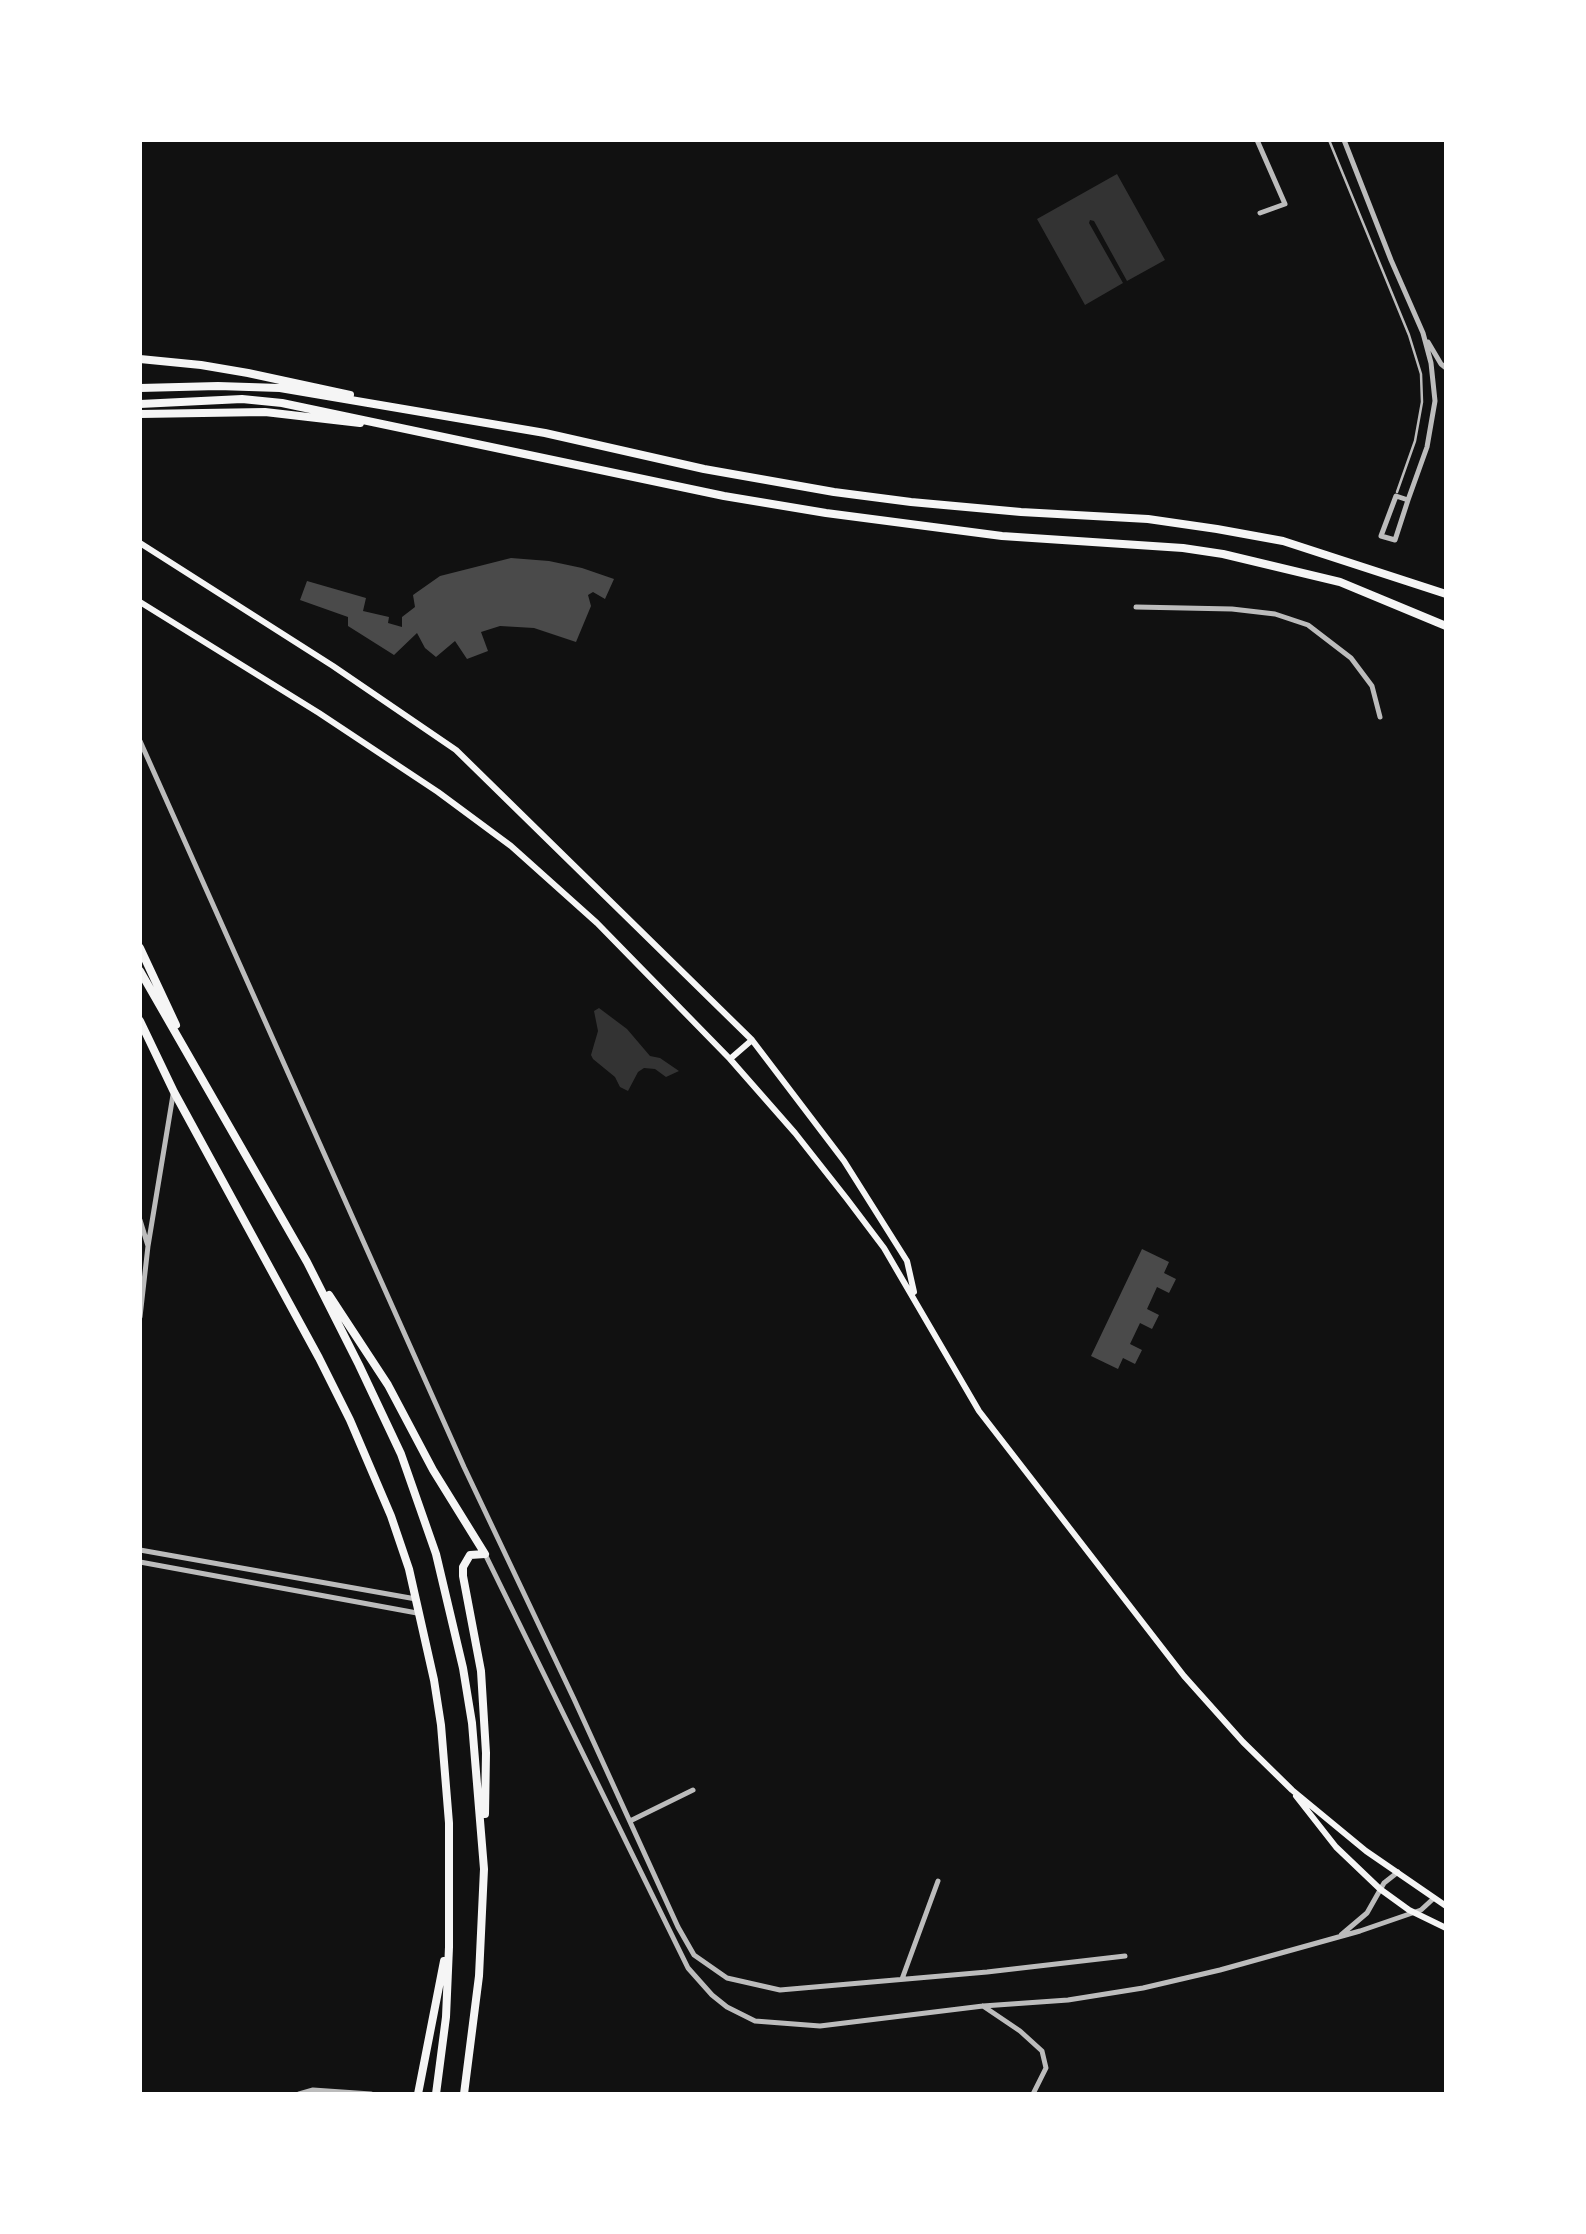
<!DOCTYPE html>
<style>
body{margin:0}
#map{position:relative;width:1586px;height:2234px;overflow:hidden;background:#111;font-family:Overpass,sans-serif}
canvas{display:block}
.frame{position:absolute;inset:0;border:142px solid #fff;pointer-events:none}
</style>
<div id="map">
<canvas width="1586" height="2234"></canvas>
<div class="frame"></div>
</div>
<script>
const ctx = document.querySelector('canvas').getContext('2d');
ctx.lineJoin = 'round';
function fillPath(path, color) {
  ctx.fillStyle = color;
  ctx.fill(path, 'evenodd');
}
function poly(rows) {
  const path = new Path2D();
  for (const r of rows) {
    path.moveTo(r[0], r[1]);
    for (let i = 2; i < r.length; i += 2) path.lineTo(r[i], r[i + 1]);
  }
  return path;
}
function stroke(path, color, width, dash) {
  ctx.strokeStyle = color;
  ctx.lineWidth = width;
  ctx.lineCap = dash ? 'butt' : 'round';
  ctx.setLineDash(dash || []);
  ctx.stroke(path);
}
const water = poly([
 [1117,174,1165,260,1127,281,1094,221,1090,220,1089,223,1123,283,1085,305,1037,219],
 [599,1008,627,1029,650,1056,660,1058,679,1071,666,1077,655,1069,644,1068,638,1072,628,1091,620,1087,615,1077,593,1059,591,1055,598,1031,594,1011]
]);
const building = poly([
 [511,558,549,561,582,568,614,579,605,599,593,592,588,595,591,606,576,642,534,628,500,626,481,632,488,651,467,659,455,641,436,657,425,648,417,633,394,655,348,626,348,617,300,600,307,581,366,598,363,611,389,617,388,623,402,627,402,617,415,607,413,595,440,576],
 [1142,1249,1169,1262,1164,1273,1176,1279,1169,1293,1157,1287,1147,1309,1159,1315,1152,1329,1140,1323,1130,1344,1142,1350,1135,1364,1123,1358,1118,1369,1091,1356]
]);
const service = poly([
 [1329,140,1409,335,1421,374,1422,402,1415,441,1397,492]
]);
const minor = poly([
 [1257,140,1285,204,1260,213],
 [1344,140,1391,260,1423,333,1431,363,1435,401,1427,447,1408,500,1395,540,1381,536,1396,496,1408,500],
 [1428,342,1441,364,1446,368],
 [1136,607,1232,609,1275,614,1308,625,1351,658,1372,686,1380,717],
 [140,741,464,1467,574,1699,678,1927,694,1955,727,1978,780,1990,987,1972,1125,1956],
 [140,1220,148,1246,140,1317],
 [148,1246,173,1095],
 [140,1550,416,1599],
 [485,1554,688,1968,712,1995,727,2007,755,2021,820,2026,983,2006,1068,2000,1143,1988,1220,1970,1360,1931,1421,1910,1434,1898],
 [140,1562,417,1613],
 [630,1821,693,1790],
 [1341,1935,1367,1913,1384,1883,1398,1872],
 [902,1979,938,1881],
 [983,2006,1020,2031,1042,2051,1046,2068,1033,2094],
 [299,2094,313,2090,371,2094]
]);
const secondary = poly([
 [140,543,333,666,456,750,752,1040,844,1161,907,1261,914,1292],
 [140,602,319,713,438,792,511,846,597,923,730,1059,795,1133,847,1199,884,1248,979,1411,1184,1676,1243,1742,1292,1790,1366,1851,1446,1906],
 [730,1059,752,1040],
 [1296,1796,1336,1847,1380,1889,1409,1910,1446,1928]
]);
const primary = poly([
 [140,359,201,365,248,373,350,395],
 [140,388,218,386,280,388,545,433,704,469,834,492,911,502,1021,512,1148,519,1217,529,1283,541,1446,594],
 [140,404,242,399,282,403,724,496,826,513,1002,536,1183,548,1223,554,1340,582,1446,626],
 [140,414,265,412,360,423],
 [140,948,176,1025],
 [140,971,307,1262,359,1365,401,1454,436,1554,463,1668,472,1723,484,1869,479,1976,464,2094],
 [140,1021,174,1092,319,1358,350,1420,391,1516,409,1569,434,1680,441,1725,449,1823,449,1947,446,2017,436,2094],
 [329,1295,388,1385,433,1470,485,1554,470,1555,463,1567,463,1576,481,1671,486,1753,485,1814],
 [418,2094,444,1961]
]);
fillPath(water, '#333');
fillPath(building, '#4a4a4a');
stroke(service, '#bcbcbc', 2.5);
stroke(minor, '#bcbcbc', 5);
stroke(secondary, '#f5f5f5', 6);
stroke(primary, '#f5f5f5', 8);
</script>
